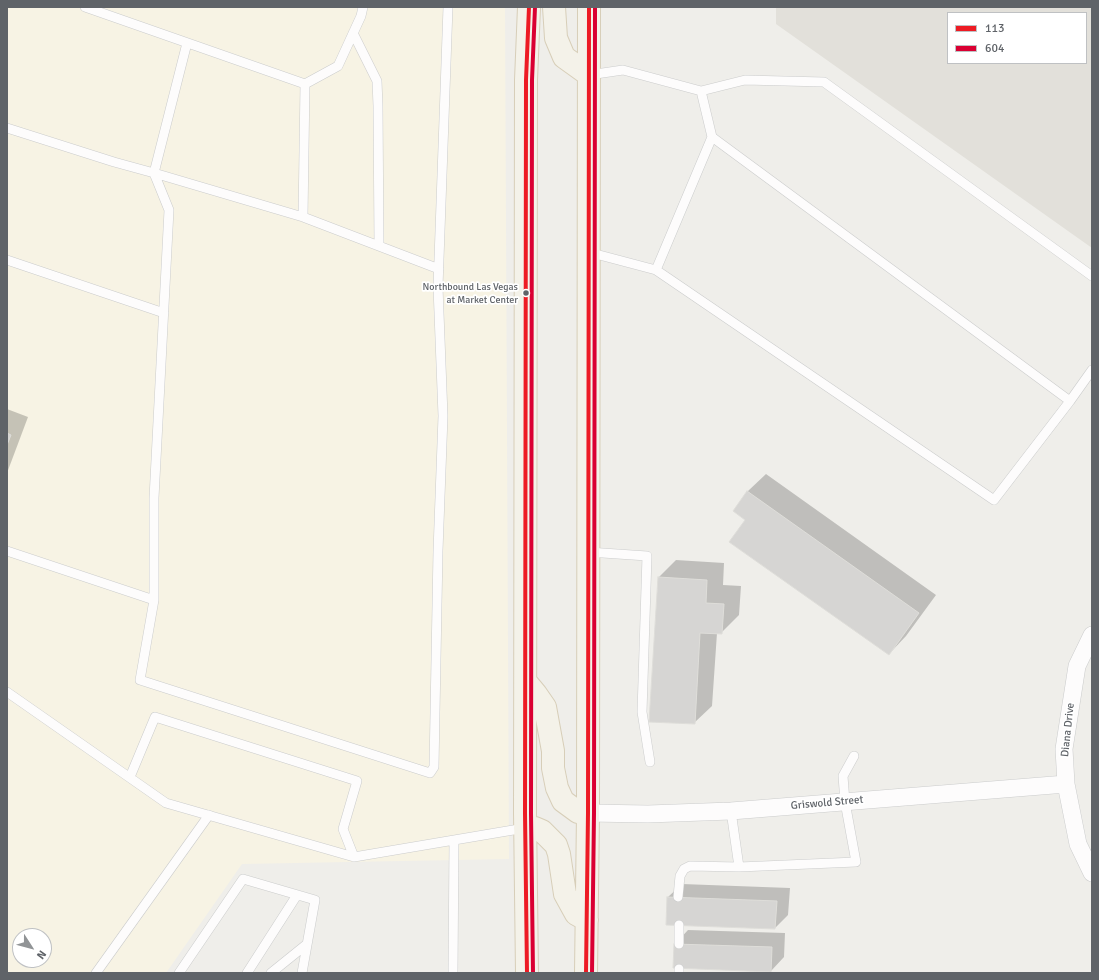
<!DOCTYPE html>
<style>
body{margin:0}
#map{position:relative;width:1099px;height:980px;overflow:hidden;background:#efeeea;font-family:Signika,sans-serif}
canvas{display:block}
.frame{position:absolute;inset:0;border:8px solid #5f6368;pointer-events:none}
.legend{position:absolute;left:947px;top:12px;width:140px;height:52px;box-sizing:border-box;background:#fff;border:1px solid #bfc1c3;margin:0;padding:5px 7px;list-style:none;font-size:12px;color:#5f6368}
.legend li{display:flex;align-items:center;gap:8px;height:20px}
.legend b{width:20px;border:1px solid #bfc1c3}
.north{position:absolute;left:12px;top:928px;width:40px;height:40px;box-sizing:border-box;background:#fff;border:1px solid #bfc1c3;border-radius:50%;rotate:126deg;font-size:11px;font-weight:700;line-height:16px;text-align:center;color:#5f6368}
.north::after{content:'';display:block;margin:auto;width:14px;height:18px;background:#919496;clip-path:polygon(50% 0,100% 100%,50% 72%,0 100%)}
</style>
<div id="map">
<canvas width="1099" height="980"></canvas>
<div class="frame"></div>
<ul class="legend">
<li><b style="height:5px;background:#ed1b24"></b>113</li>
<li><b style="height:5px;background:#da0032"></b>604</li>
</ul>
<div class="north">N</div>
</div>
<script>
const ctx = document.querySelector('canvas').getContext('2d');
ctx.lineJoin = 'round';
function fillPath(path, color) {
  ctx.fillStyle = color;
  ctx.fill(path, 'evenodd');
}
function poly(rows) {
  const path = new Path2D();
  for (const r of rows) {
    path.moveTo(r[0], r[1]);
    for (let i = 2; i < r.length; i += 2) path.lineTo(r[i], r[i + 1]);
  }
  return path;
}
function stroke(path, color, width, dash) {
  ctx.strokeStyle = color;
  ctx.lineWidth = width;
  ctx.lineCap = dash ? 'butt' : 'round';
  ctx.setLineDash(dash || []);
  ctx.stroke(path);
}
function label(font, color, halo, rows, align = 'center') {
  ctx.font = font + ' Signika,sans-serif';
  ctx.lineWidth = 3.5;
  ctx.setLineDash([]);
  ctx.textBaseline = 'middle';
  ctx.strokeStyle = halo;
  ctx.fillStyle = color;
  for (const [text, x, y, turn = 0] of rows) {
    ctx.save();
    ctx.translate(x, y);
    ctx.rotate((+turn || 0) * Math.PI / 180);
    ctx.textAlign = isNaN(turn) ? turn : align;
    if (halo) ctx.strokeText(text, 0, 0);
    ctx.fillText(text, 0, 0);
    ctx.restore();
  }
}
const commercial = poly([
 [7,7,505,7,509,859,242,864,166,973,7,973],
 [20,936,44,936,44,960,20,960]
]);
const education = poly([
 [776,7,1092,7,1092,248,776,24],
 [948,13,1086,13,1086,63,948,63]
]);
const shadow = poly([
 [7,409,28,417,7,473],
 [766,474,936,595,906,636,889,654,747,520,734,511,748,491],
 [676,560,724,563,723,585,741,586,739,615,721,633,717,633,712,706,694,723,659,577],
 [682,884,790,888,788,915,775,928,668,897],
 [688,930,785,933,784,957,771,971,675,944]
]);
const building = poly([
 [7,433,11,435,7,445,7,433],
 [747,491,919,613,889,655,729,542,745,520,733,511,747,491],
 [658,577,707,580,706,603,724,604,722,634,700,633,695,724,649,722,658,577],
 [667,897,777,901,775,929,666,925,667,897],
 [674,944,772,947,771,972,673,968,674,944]
]);
const service = poly([
 [85,7,305,84,338,66,361,16,363,7],
 [353,33,377,81,378,106,379,246],
 [187,43,154,173,303,217,439,269],
 [589,75,623,70,701,91,712,137],
 [701,91,745,80,824,82,1092,276],
 [7,128,114,162,154,173,169,210,154,498,154,600,140,680,430,773,434,767,438,551,443,416,438,287,448,7],
 [303,217,305,84],
 [588,252,656,270,994,500,1070,401,712,137,656,270],
 [7,260,164,313],
 [1070,401,1092,370],
 [7,551,154,600],
 [588,552,647,556,642,712,650,762],
 [7,692,166,803,354,857,525,828],
 [130,777,155,717,357,781,343,829,354,857],
 [731,811,739,867],
 [678,897,680,876,684,869,690,866,739,867,856,862,845,802,843,776,854,756],
 [679,925,679,944],
 [96,973,209,815],
 [179,973,243,879,315,900,302,973],
 [247,973,297,895],
 [271,973,307,944],
 [453,973,454,840],
 [679,973,679,969]
]);
const minor = poly([
 [1092,635,1077,666,1064,749,1066,784,1078,844,1092,873],
 [588,813,648,814,731,811,1066,784]
]);
const primary = poly([
 [554,7,556,38,564,57,589,75],
 [526,682,536,694,545,707,553,751,553,768,557,788,563,801,578,812,588,813],
 [525,828,535,828,542,831,556,845,559,854,565,894,576,914,587,920],
 [527,973,525,813,526,80,529,7],
 [586,973,588,813,589,7]
]);
const bus1 = poly([
 [527,973,525,813,526,80,529,7],
 [586,973,588,813,589,7]
]);
const bus2 = poly([
 [533,973,531,813,532,80,535,7],
 [592,973,594,813,595,7]
]);
const markers = [
 [526,293,3.5,"#5f6368"]
];
const busNames = [
 ["Northbound Las Vegas",518,287],
 ["at Market Center",518,300]
];
const streetNames = [
 ["Diana Drive",1068,730,-84],
 ["Griswold Street",827,803,-5]
];
fillPath(commercial, '#f7f3e4');
fillPath(education, '#e2e0da');
fillPath(shadow, '#0003');
fillPath(building, '#d6d5d3');
stroke(building, '#deddd9', 1);
stroke(service, '#cbcccc', 10);
stroke(minor, '#cbcccc', 18);
stroke(primary, '#d7ceb8', 24);
stroke(service, '#fdfcfc', 9);
stroke(minor, '#fdfcfc', 17);
stroke(primary, '#f4f2e9', 22);
stroke(bus1, '#ed1b24', 4);
stroke(bus2, '#da0032', 4);
for (const [x, y, r, color] of markers) {
  const dot = new Path2D();
  dot.arc(x, y, r, 0, 2 * Math.PI);
  ctx.fillStyle = color;
  ctx.fill(dot);
  stroke(dot, '#fff', 1.5);
}
label('10px', '#5f6368', '#fff', busNames, 'right');
label('11px', '#5f6368', '#fff', streetNames);
</script>
